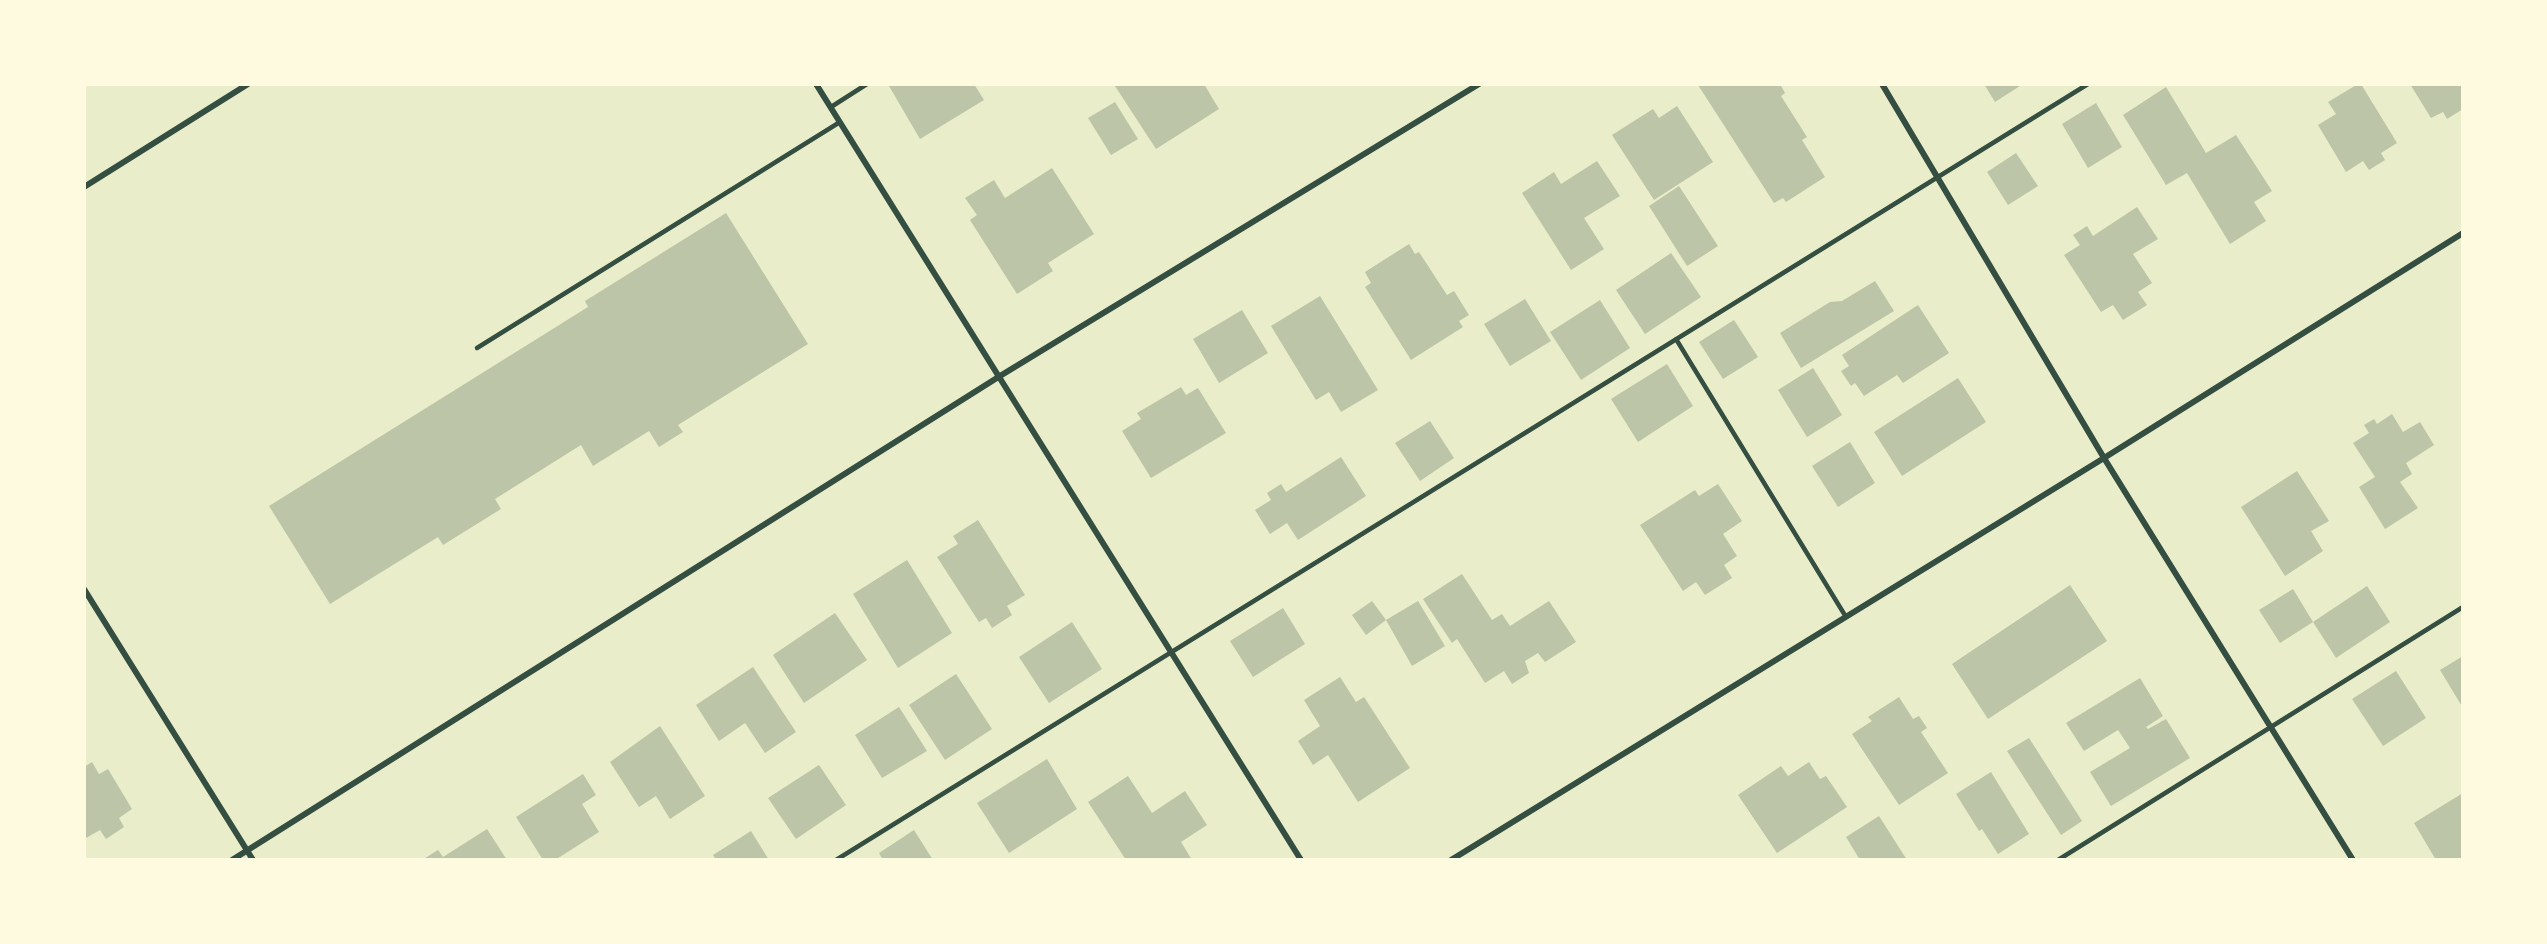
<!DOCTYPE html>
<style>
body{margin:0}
#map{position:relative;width:2547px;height:944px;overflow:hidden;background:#e9edc9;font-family:"Titillium Web",sans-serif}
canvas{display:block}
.frame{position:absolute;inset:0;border:86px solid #fefae0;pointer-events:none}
</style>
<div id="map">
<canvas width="2547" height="944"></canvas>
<div class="frame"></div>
</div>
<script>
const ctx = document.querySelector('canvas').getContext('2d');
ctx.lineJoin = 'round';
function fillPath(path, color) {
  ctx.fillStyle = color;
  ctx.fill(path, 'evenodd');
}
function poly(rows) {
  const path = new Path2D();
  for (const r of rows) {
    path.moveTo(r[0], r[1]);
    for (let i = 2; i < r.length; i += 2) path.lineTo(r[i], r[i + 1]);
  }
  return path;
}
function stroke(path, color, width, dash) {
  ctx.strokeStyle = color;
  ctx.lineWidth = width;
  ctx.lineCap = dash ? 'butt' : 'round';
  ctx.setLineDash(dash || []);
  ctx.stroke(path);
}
const building = poly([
 [893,84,974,84,984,100,920,139,889,86],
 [1118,84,1204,84,1219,109,1156,149,1115,86],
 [1699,84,1780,84,1785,93,1781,96,1807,137,1802,140,1825,177,1786,202,1783,198,1774,203,1698,85],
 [1984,84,2023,84,1995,102],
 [2358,84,2361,84,2397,143,2381,153,2385,160,2369,170,2363,161,2346,172,2318,125,2336,114,2328,102],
 [2410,84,2463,84,2463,109,2447,119,2443,112,2431,118],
 [2166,87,2206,153,2236,135,2272,191,2254,202,2266,221,2230,244,2187,173,2166,185,2123,115],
 [1115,102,1138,139,1111,155,1088,118],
 [2096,103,2122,147,2088,168,2062,124],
 [1677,106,1713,162,1654,200,1612,135,1653,109,1659,118],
 [2016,153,2038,186,2008,205,1987,172],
 [1597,161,1620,196,1584,218,1604,249,1571,270,1522,193,1554,172,1561,184],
 [1052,168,1094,234,1048,263,1053,271,1017,294,970,220,977,215,965,198,994,180,1005,198],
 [1679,186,1718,246,1687,266,1649,206],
 [2137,207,2158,239,2133,254,2152,283,2138,292,2147,305,2123,320,2113,305,2101,312,2064,255,2080,245,2073,235,2087,226,2093,236],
 [726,213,808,344,678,425,683,432,659,447,649,431,593,466,581,445,495,499,501,509,443,545,438,537,330,604,269,506,588,307,585,301],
 [1409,244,1415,254,1419,252,1447,295,1454,291,1469,315,1459,321,1463,327,1411,360,1365,287,1371,283,1365,272],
 [1671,253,1701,297,1645,334,1616,290],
 [1875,281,1894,311,1801,368,1780,333,1830,302,1842,301],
 [1320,296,1378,390,1341,412,1329,392,1316,400,1271,326],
 [1525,299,1551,341,1510,366,1484,324],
 [1600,300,1630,348,1581,380,1550,332],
 [1918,305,1949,353,1903,383,1897,375,1864,396,1855,383,1851,386,1841,371,1849,366,1842,355],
 [1242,310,1268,353,1219,383,1193,339],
 [1734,320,1758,357,1723,379,1699,342],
 [1667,364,1693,406,1638,442,1611,399],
 [1813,368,1842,415,1807,437,1778,390],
 [1958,378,1986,422,1902,476,1874,432],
 [1181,387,1186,395,1198,388,1226,433,1151,478,1122,431,1141,419,1137,413],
 [2392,414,2403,432,2420,422,2434,445,2406,463,2412,474,2400,482,2418,508,2385,529,2359,487,2375,477,2353,443,2369,433,2364,425,2374,419,2377,424],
 [1430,421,1454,458,1420,481,1395,443],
 [1850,442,1875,483,1838,507,1812,466],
 [1341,457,1366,496,1298,540,1287,523,1270,534,1255,510,1271,500,1267,493,1281,484,1286,492],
 [2297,471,2329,521,2311,531,2323,551,2285,576,2241,507],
 [1718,484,1742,521,1723,534,1737,556,1724,565,1732,578,1705,595,1696,582,1683,591,1640,525,1695,490,1699,496],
 [978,520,1025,595,1007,606,1012,615,992,628,986,618,979,622,937,557,958,544,953,536],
 [907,560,952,633,898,668,853,594],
 [1462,574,1492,620,1502,614,1510,626,1549,601,1576,642,1545,662,1538,653,1525,661,1529,673,1512,684,1504,671,1485,683,1457,639,1452,643,1423,599],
 [2070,585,2107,641,1988,719,1952,664],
 [2367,586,2390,622,2336,658,2313,622],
 [2293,589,2313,622,2280,643,2259,610],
 [1372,601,1386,620,1418,601,1445,646,1412,666,1386,620,1366,635,1352,615],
 [1283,608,1305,644,1253,677,1230,641],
 [835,613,867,660,804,703,773,655],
 [1072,622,1102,669,1049,703,1019,657],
 [2463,656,2463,708,2440,670],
 [753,667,796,732,765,753,745,723,719,741,696,705],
 [2396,671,2426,718,2383,746,2352,699],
 [956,674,992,729,945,760,909,705],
 [1340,677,1356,702,1364,697,1410,768,1358,802,1328,755,1313,765,1298,741,1320,726,1304,700],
 [2140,678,2163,716,2146,727,2148,729,2166,719,2190,758,2111,806,2090,772,2130,748,2118,730,2084,751,2066,723],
 [1899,697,1913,719,1919,716,1927,728,1921,732,1948,773,1899,805,1852,734,1872,721,1868,717],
 [899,707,927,751,882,778,855,735],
 [660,726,705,796,670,819,656,796,639,807,610,762],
 [2029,738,2082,821,2061,835,2007,751],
 [1047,759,1077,809,1009,853,977,803],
 [92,762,99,774,108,769,132,809,119,818,124,827,106,839,100,830,86,838,84,835,84,767],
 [1809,762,1820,779,1826,776,1847,807,1777,853,1738,795,1781,766,1788,776],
 [819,765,846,805,796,839,768,798],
 [1991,772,2029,834,1998,854,1982,829,1979,831,1956,794],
 [583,774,596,795,582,804,599,832,555,860,543,860,516,817],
 [1128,776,1152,813,1185,791,1207,825,1181,842,1192,860,1126,860,1088,802],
 [2463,793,2463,860,2436,860,2414,823],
 [1879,816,1907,860,1860,860,1846,837],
 [487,829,507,860,422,860,438,850,443,857],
 [914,830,933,860,883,860,879,853],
 [751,831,769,860,716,860,713,855]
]);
const service = poly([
 [831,107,867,84],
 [1676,339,1846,617],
 [477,348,840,122],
 [836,860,2088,84],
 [2058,860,2463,607]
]);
const minor = poly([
 [816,84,1301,860],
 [1882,84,2104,458,2353,860],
 [84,187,248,84],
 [84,589,253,860],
 [232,860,1000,376,1479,84],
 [1451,860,2104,458,2463,233]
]);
fillPath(building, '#bcc5a7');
stroke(service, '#344e41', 4.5);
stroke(minor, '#344e41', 6);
</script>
